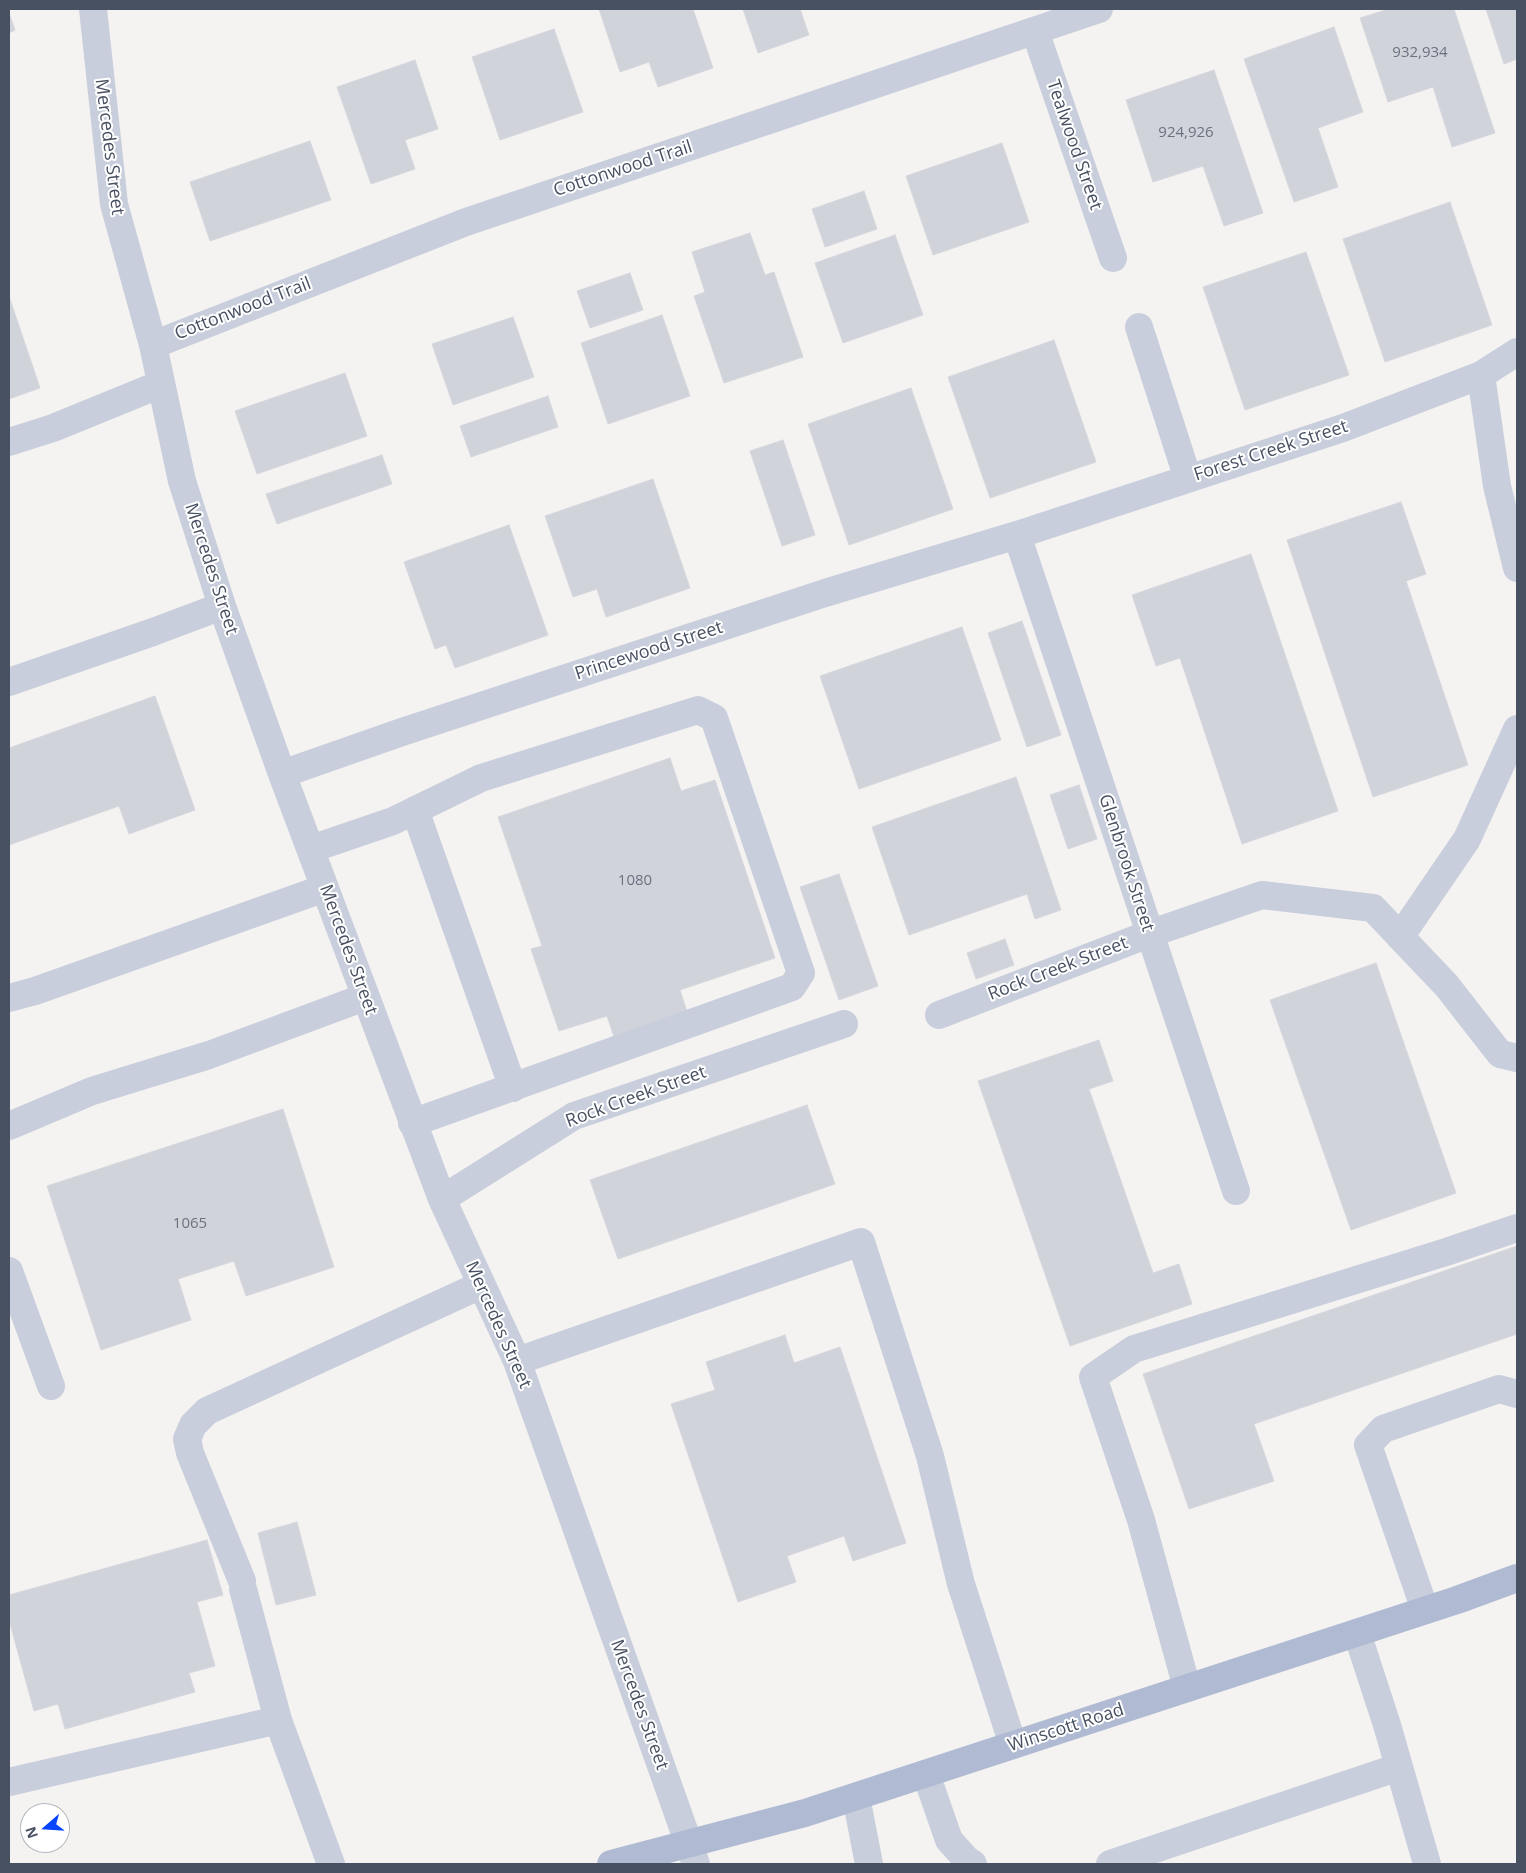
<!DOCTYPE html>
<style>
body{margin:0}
#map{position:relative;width:1526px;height:1873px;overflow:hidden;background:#f5f3f2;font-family:"Open Sans",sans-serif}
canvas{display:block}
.frame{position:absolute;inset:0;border:10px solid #485162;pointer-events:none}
.north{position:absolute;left:20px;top:1803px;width:50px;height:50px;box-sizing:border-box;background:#fff;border:1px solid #b6b9c0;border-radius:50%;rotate:251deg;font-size:14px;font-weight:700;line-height:20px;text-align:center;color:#485162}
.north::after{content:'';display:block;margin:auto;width:18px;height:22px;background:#0744fa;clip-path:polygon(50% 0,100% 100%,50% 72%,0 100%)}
</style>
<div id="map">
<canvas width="1526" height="1873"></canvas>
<div class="frame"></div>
<div class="north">N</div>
</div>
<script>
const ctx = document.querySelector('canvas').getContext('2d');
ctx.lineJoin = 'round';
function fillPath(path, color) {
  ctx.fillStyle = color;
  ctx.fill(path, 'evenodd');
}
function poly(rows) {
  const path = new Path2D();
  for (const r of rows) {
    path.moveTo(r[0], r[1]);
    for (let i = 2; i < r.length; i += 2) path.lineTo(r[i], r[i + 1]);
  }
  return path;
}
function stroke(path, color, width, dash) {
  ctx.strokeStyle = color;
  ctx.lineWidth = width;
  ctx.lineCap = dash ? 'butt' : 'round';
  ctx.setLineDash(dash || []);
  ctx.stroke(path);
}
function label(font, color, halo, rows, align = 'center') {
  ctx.font = font + ' "Open Sans",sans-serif';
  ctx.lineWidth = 4;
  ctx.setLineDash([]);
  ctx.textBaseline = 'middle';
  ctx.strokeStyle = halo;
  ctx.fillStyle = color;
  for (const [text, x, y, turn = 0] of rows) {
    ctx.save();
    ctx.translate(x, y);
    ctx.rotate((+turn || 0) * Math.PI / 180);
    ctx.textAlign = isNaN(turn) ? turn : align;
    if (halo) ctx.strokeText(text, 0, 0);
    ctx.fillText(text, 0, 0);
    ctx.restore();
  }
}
const building = poly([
 [599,9,693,9,713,68,658,87,649,62,620,72,599,9],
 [743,9,800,9,809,35,758,53,743,9],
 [1389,9,1454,9,1495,133,1452,147,1433,87,1388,102,1360,18,1389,9],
 [1486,9,1517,9,1517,59,1504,64,1486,9],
 [9,13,15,30,9,33,9,13],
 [1334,27,1363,112,1318,128,1338,187,1294,202,1244,59,1334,27],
 [554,29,583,112,500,140,472,57,554,29],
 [415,60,438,129,405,140,415,169,371,184,337,87,415,60],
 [1214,70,1263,213,1224,226,1203,166,1153,182,1126,100,1214,70],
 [310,141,331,200,210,241,190,182,310,141],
 [1002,143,1029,222,933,255,906,176,1002,143],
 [864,191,877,229,825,247,812,209,864,191],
 [1450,202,1492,325,1385,362,1343,239,1450,202],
 [750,233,765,275,774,272,803,357,724,383,694,296,705,292,692,252,750,233],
 [895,235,923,315,843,343,815,263,895,235],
 [1306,252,1349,375,1245,410,1203,287,1306,252],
 [630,273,643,310,590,328,577,291,630,273],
 [9,296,40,388,9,399,9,296],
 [662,315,690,396,608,424,581,343,662,315],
 [513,317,534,377,453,405,432,344,513,317],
 [1054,340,1096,462,990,498,948,377,1054,340],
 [345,373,367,436,257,474,235,411,345,373],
 [911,388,953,509,849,545,808,424,911,388],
 [548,396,558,427,471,457,460,426,548,396],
 [783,440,815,535,782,546,750,451,783,440],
 [382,455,392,484,277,524,266,494,382,455],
 [653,479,690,588,606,617,597,589,573,597,545,516,653,479],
 [1401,502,1426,574,1406,581,1468,765,1373,797,1287,540,1401,502],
 [509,525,548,635,455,668,446,645,435,649,404,562,509,525],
 [1251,554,1338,811,1242,844,1180,658,1156,666,1132,595,1251,554],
 [1022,621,1061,735,1027,747,988,633,1022,621],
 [962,627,1001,740,859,789,820,676,962,627],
 [155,696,195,810,129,834,119,806,9,845,9,748,155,696],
 [670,758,681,791,715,780,775,958,680,990,688,1015,615,1040,607,1016,559,1031,531,949,542,946,498,817,670,758],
 [1016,777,1061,910,1035,919,1027,894,909,935,872,827,1016,777],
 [1079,785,1097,839,1068,849,1050,795,1079,785],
 [839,874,878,986,839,1000,800,887,839,874],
 [1005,939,1014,965,976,979,967,953,1005,939],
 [1376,963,1456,1193,1351,1230,1270,1000,1376,963],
 [1099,1040,1113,1081,1089,1089,1153,1273,1179,1264,1192,1304,1070,1346,978,1081,1099,1040],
 [807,1105,835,1184,618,1259,590,1180,807,1105],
 [283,1109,334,1267,246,1296,234,1261,178,1279,191,1320,101,1350,47,1186,283,1109],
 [1517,1246,1517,1334,1254,1424,1274,1481,1189,1509,1143,1374,1517,1246],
 [785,1335,794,1363,840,1347,906,1543,853,1561,844,1536,787,1556,796,1582,738,1602,671,1404,715,1390,706,1362,785,1335],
 [297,1522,316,1595,276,1605,258,1533,297,1522],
 [207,1540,223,1595,197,1602,215,1666,189,1673,195,1692,65,1729,58,1704,34,1711,9,1620,9,1595,207,1540]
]);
const minor = poly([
 [93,9,114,204,153,345,182,481,222,606,282,774,442,1199,517,1361,696,1864],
 [1035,31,1113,258],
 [1139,327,1188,479],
 [153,345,466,222,1099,9],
 [1481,375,1497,486,1517,568],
 [9,442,53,428,161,384],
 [1017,535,1236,1191],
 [9,682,153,632,222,606],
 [282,774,402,732,825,593,1017,535,1343,428,1481,375,1517,352],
 [415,810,513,1088],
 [311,849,393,821,481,778,698,710,714,718,801,973,792,987,412,1123],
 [1400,937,1467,839,1517,729],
 [9,998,35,991,325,888],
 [939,1015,1149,934,1262,895,1373,908,1447,986,1500,1054,1517,1058],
 [9,1126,92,1091,209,1055,365,997],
 [442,1199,574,1116,844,1024],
 [9,1271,51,1386],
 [517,1361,861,1242,930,1456,961,1584,1013,1745],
 [242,1581,190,1453,187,1439,193,1425,207,1411,481,1285],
 [243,1589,278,1720],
 [1425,1610,1368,1445,1383,1429,1499,1389,1517,1394],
 [1357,1633,1387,1725,1427,1864],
 [1187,1688,1141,1520,1093,1377,1134,1349,1446,1252,1517,1228],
 [926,1774,949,1840,967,1860,973,1864],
 [9,1782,278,1720,331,1864],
 [856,1797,869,1864],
 [1110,1864,1399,1767]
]);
const major = poly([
 [611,1864,805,1813,1457,1600,1517,1578]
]);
const numberNames = [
 ["932,934",1420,53],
 ["924,926",1186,133],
 ["1080",635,881],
 ["1065",190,1224]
];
const streetNames = [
 ["Tealwood Street",1074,145,71],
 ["Mercedes Street",109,147,83],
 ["Cottonwood Trail",623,169,-18],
 ["Cottonwood Trail",243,309,-21],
 ["Forest Creek Street",1271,451,-18],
 ["Mercedes Street",211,569,72],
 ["Princewood Street",649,651,-18],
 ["Glenbrook Street",1126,863,72],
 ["Mercedes Street",348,950,70],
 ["Rock Creek Street",1058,969,-21],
 ["Rock Creek Street",636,1097,-20],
 ["Mercedes Street",498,1325,66],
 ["Mercedes Street",639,1705,70],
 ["Winscott Road",1066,1728,-18]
];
fillPath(building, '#d1d3da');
stroke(building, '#d6d7de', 1);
stroke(minor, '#c8cedb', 28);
stroke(major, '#b0bbd3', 28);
label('15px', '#6a7280', null, numberNames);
label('18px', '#485162', '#fff', streetNames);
</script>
